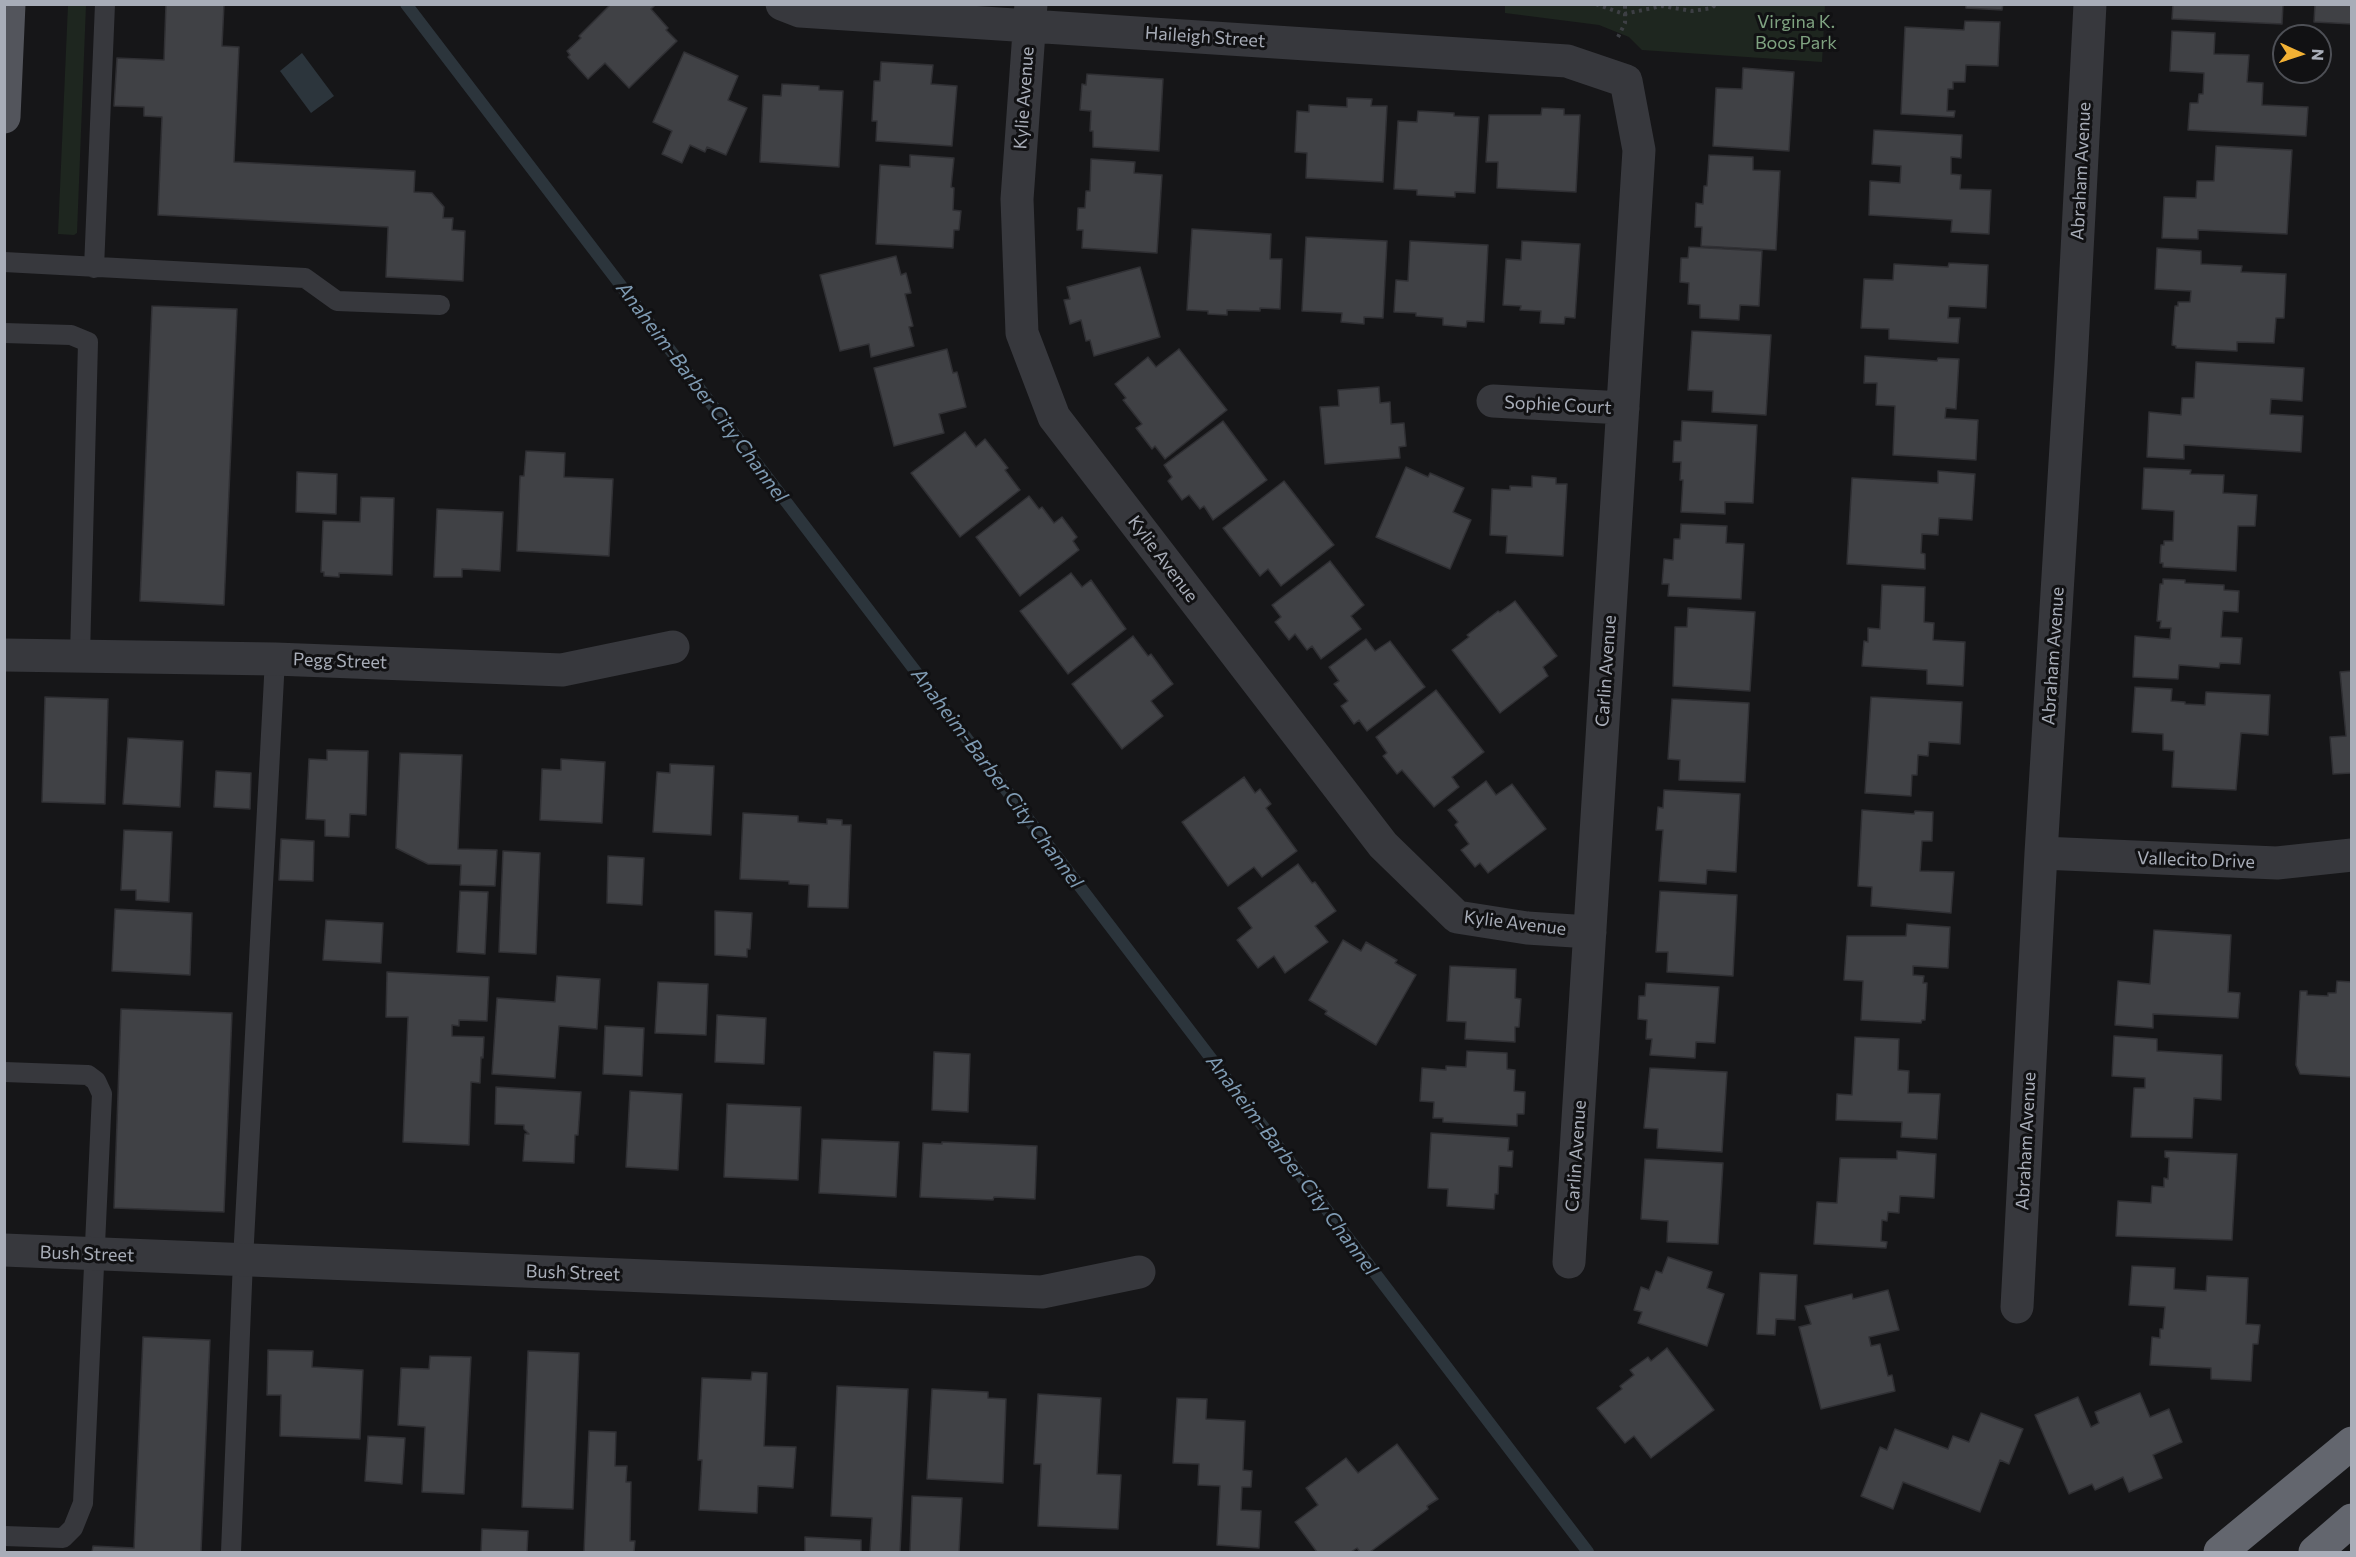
<!DOCTYPE html>
<style>
body{margin:0}
#map{position:relative;width:2356px;height:1557px;overflow:hidden;background:#161618;font-family:Commissioner,sans-serif}
canvas{display:block}
.frame{position:absolute;inset:0;border:6px solid #a8adb8;pointer-events:none}
.north{position:absolute;left:2272px;top:24px;width:60px;height:60px;box-sizing:border-box;background:#111113;border:2px solid #4d4f55;border-radius:50%;rotate:93deg;font-size:16px;font-weight:700;line-height:24px;text-align:center;color:#a8adb8}
.north::after{content:'';display:block;margin:auto;width:21px;height:27px;background:#f2b134;clip-path:polygon(50% 0,100% 100%,50% 72%,0 100%)}
</style>
<div id="map">
<canvas width="2356" height="1557"></canvas>
<div class="frame"></div>
<div class="north">N</div>
</div>
<script>
const ctx = document.querySelector('canvas').getContext('2d');
ctx.lineJoin = 'round';
function fillPath(path, color) {
  ctx.fillStyle = color;
  ctx.fill(path, 'evenodd');
}
function poly(rows) {
  const path = new Path2D();
  for (const r of rows) {
    path.moveTo(r[0], r[1]);
    for (let i = 2; i < r.length; i += 2) path.lineTo(r[i], r[i + 1]);
  }
  return path;
}
function stroke(path, color, width, dash) {
  ctx.strokeStyle = color;
  ctx.lineWidth = width;
  ctx.lineCap = dash ? 'butt' : 'round';
  ctx.setLineDash(dash || []);
  ctx.stroke(path);
}
function label(font, color, halo, rows, align = 'center') {
  ctx.font = font + ' Commissioner,sans-serif';
  ctx.lineWidth = 6;
  ctx.setLineDash([]);
  ctx.textBaseline = 'middle';
  ctx.strokeStyle = halo;
  ctx.fillStyle = color;
  for (const [text, x, y, turn = 0] of rows) {
    ctx.save();
    ctx.translate(x, y);
    ctx.rotate((+turn || 0) * Math.PI / 180);
    ctx.textAlign = isNaN(turn) ? turn : align;
    if (halo) ctx.strokeText(text, 0, 0);
    ctx.fillText(text, 0, 0);
    ctx.restore();
  }
}
const green = poly([
 [68,5,86,5,77,233,74,235,58,234],
 [1505,5,1825,5,1822,62,1642,50,1629,37,1599,25,1505,13]
]);
const water = poly([
 [302,53,334,96,311,113,280,71]
]);
const stream = poly([
 [406,4,1588,1552]
]);
const building = poly([
 [166,4,224,4,222,46,239,47,234,162,415,171,414,192,432,193,444,207,443,218,453,218,452,230,465,231,463,281,386,277,388,227,158,215,162,117,144,116,144,107,114,106,117,58,164,60,166,4],
 [611,4,656,4,651,9,668,28,666,30,677,41,629,88,605,63,588,79,568,57,570,55,567,51,581,38,579,36,611,4],
 [1966,4,2003,4,2002,10,1966,8,1966,4],
 [2173,4,2283,4,2282,24,2172,19,2173,4],
 [2315,4,2352,4,2352,24,2314,22,2315,4],
 [1965,21,2000,22,1998,66,1966,65,1965,82,1953,82,1953,89,1948,89,1947,111,1955,111,1954,117,1901,114,1905,27,1964,30,1965,21],
 [2172,31,2215,33,2214,54,2249,55,2247,82,2263,83,2262,105,2308,107,2306,136,2188,130,2190,103,2198,103,2199,94,2203,94,2204,73,2170,71,2172,31],
 [684,52,738,76,728,100,747,108,726,155,707,147,705,152,690,145,682,163,662,154,672,131,653,122,684,52],
 [881,62,933,65,931,84,957,86,952,146,876,141,877,121,872,121,874,81,880,81,881,62],
 [1743,68,1794,72,1789,151,1713,146,1716,88,1742,89,1743,68],
 [1087,74,1163,79,1159,151,1093,147,1093,131,1090,131,1091,111,1080,110,1082,84,1086,85,1087,74],
 [782,84,819,86,819,90,843,91,839,167,760,162,763,95,781,96,782,84],
 [1347,98,1372,99,1371,106,1387,106,1383,182,1306,178,1307,153,1295,152,1297,111,1309,112,1309,105,1347,107,1347,98],
 [1542,108,1564,109,1564,115,1580,115,1576,192,1497,188,1498,162,1486,162,1489,115,1541,115,1542,108],
 [1418,111,1454,113,1454,116,1479,117,1475,193,1455,192,1455,197,1417,195,1417,190,1394,189,1398,121,1417,122,1418,111],
 [1874,130,1962,135,1961,158,1951,157,1951,174,1961,175,1960,189,1991,190,1989,234,1951,232,1952,220,1869,215,1870,181,1900,183,1901,166,1872,164,1874,130],
 [2216,146,2292,150,2287,234,2198,230,2198,239,2162,238,2164,197,2196,198,2197,181,2214,181,2216,146],
 [910,155,954,158,951,187,954,188,953,210,961,211,959,230,954,230,953,248,876,244,880,165,910,167,910,155],
 [1709,155,1753,157,1753,170,1780,171,1776,250,1701,246,1702,227,1695,227,1696,203,1703,204,1704,186,1707,186,1709,155],
 [1091,159,1135,162,1134,173,1162,175,1157,253,1082,248,1083,230,1077,230,1078,208,1085,208,1086,191,1090,191,1091,159],
 [1192,229,1271,234,1270,259,1282,259,1280,309,1260,308,1260,311,1227,310,1227,315,1208,314,1208,311,1187,310,1192,229],
 [1306,237,1387,241,1383,318,1364,317,1364,324,1341,322,1342,313,1302,311,1306,237],
 [1410,241,1488,245,1484,322,1467,321,1466,327,1443,325,1443,318,1416,316,1416,313,1394,312,1396,280,1408,281,1410,241],
 [1522,241,1580,244,1575,318,1565,317,1564,324,1540,323,1541,311,1520,310,1521,306,1503,305,1506,259,1521,260,1522,241],
 [1689,247,1762,251,1759,306,1740,305,1739,320,1700,318,1700,305,1688,304,1689,283,1680,282,1681,258,1688,258,1689,247],
 [2157,248,2201,251,2201,264,2242,266,2241,272,2286,274,2284,318,2276,318,2274,343,2237,342,2237,351,2176,348,2176,346,2172,345,2175,306,2178,306,2178,302,2190,302,2191,291,2155,289,2157,248],
 [896,256,901,275,906,273,911,293,905,294,913,326,909,327,914,346,871,357,869,344,840,351,820,275,896,256],
 [1949,263,1988,265,1986,308,1949,306,1948,318,1960,318,1958,343,1889,339,1889,329,1861,328,1864,279,1893,280,1894,264,1948,267,1949,263],
 [1140,267,1160,337,1094,356,1090,340,1086,341,1081,320,1070,324,1064,300,1070,299,1067,287,1140,267],
 [152,306,237,309,224,605,140,601,152,306],
 [1692,331,1771,335,1766,415,1712,412,1713,391,1688,390,1692,331],
 [947,349,953,373,957,372,966,407,939,414,944,433,894,446,874,368,947,349],
 [1179,349,1227,410,1165,459,1155,446,1152,449,1136,428,1142,424,1123,400,1126,398,1115,384,1148,357,1156,367,1179,349],
 [1865,356,1937,361,1938,358,1959,359,1956,409,1946,408,1945,418,1978,420,1976,460,1893,455,1895,406,1876,405,1877,383,1864,383,1865,356],
 [2196,362,2304,368,2302,401,2271,399,2270,414,2303,416,2301,452,2184,445,2184,459,2147,457,2149,412,2181,415,2182,398,2194,398,2196,362],
 [1379,387,1380,403,1390,402,1391,424,1404,423,1406,446,1399,447,1400,458,1325,464,1320,407,1339,406,1338,390,1379,387],
 [1223,421,1267,480,1213,520,1204,506,1200,509,1189,495,1182,500,1168,481,1172,477,1164,465,1223,421],
 [1682,421,1757,425,1753,503,1725,502,1725,514,1681,512,1683,480,1680,480,1681,462,1673,462,1674,441,1681,441,1682,421],
 [965,432,976,447,985,439,1008,468,1005,470,1020,490,960,537,911,473,965,432],
 [526,451,565,453,564,477,613,479,609,556,517,551,520,476,524,476,526,451],
 [1406,467,1428,477,1430,473,1464,488,1453,512,1471,520,1450,569,1376,537,1406,467],
 [2144,468,2191,470,2190,474,2224,475,2223,493,2257,495,2255,526,2238,526,2236,571,2163,567,2163,563,2160,563,2161,545,2164,545,2164,541,2173,541,2174,511,2142,509,2144,468],
 [1938,471,1975,474,1972,520,1939,518,1938,535,1922,534,1921,553,1925,554,1925,569,1847,564,1852,478,1938,483,1938,471],
 [297,472,337,474,336,514,296,512,297,472],
 [1532,476,1556,478,1556,484,1567,484,1563,556,1506,553,1507,536,1490,535,1492,489,1510,490,1510,486,1532,487,1532,476],
 [1284,481,1334,545,1281,586,1268,569,1260,576,1223,528,1284,481],
 [1029,496,1039,509,1042,507,1054,523,1062,517,1077,537,1073,541,1079,550,1020,596,976,537,1029,496],
 [361,497,394,498,392,575,339,573,339,577,324,576,324,572,321,572,323,521,360,522,361,497],
 [437,509,503,512,500,571,462,569,462,577,434,577,437,509],
 [1681,524,1727,526,1726,543,1744,544,1741,599,1668,596,1669,584,1662,584,1664,559,1673,560,1674,539,1680,539,1681,524],
 [1330,561,1364,605,1351,616,1361,629,1321,659,1312,646,1307,650,1295,634,1289,640,1275,622,1281,617,1272,605,1330,561],
 [1071,573,1082,587,1091,580,1126,629,1068,674,1020,611,1071,573],
 [2163,579,2185,580,2185,583,2224,585,2224,590,2239,591,2238,612,2223,611,2221,637,2242,638,2240,664,2220,663,2219,668,2179,665,2178,679,2133,677,2135,636,2170,639,2171,628,2160,628,2161,621,2157,621,2160,584,2163,584,2163,579],
 [1882,585,1925,587,1924,622,1934,623,1933,640,1965,642,1963,686,1927,684,1927,670,1862,666,1864,641,1868,642,1868,628,1880,629,1882,585],
 [1515,601,1557,656,1543,667,1548,676,1500,713,1452,650,1469,637,1467,635,1498,611,1500,612,1515,601],
 [1688,608,1755,612,1750,691,1673,686,1675,627,1687,627,1688,608],
 [1133,636,1148,656,1151,654,1173,684,1151,701,1163,716,1122,749,1072,684,1133,636],
 [1366,639,1375,651,1390,641,1425,687,1367,731,1359,720,1354,724,1341,706,1348,701,1334,684,1339,681,1329,667,1366,639],
 [2352,671,2352,773,2333,774,2330,737,2346,736,2340,672,2352,671],
 [2135,687,2172,689,2171,701,2185,702,2185,704,2205,705,2206,692,2270,695,2268,735,2241,733,2236,790,2172,787,2174,751,2163,750,2163,734,2132,732,2135,687],
 [1436,690,1484,752,1452,777,1459,787,1434,807,1402,770,1397,774,1383,756,1387,753,1376,737,1436,690],
 [45,697,108,699,105,804,42,802,45,697],
 [1871,697,1962,702,1960,744,1929,742,1928,756,1918,755,1917,775,1912,775,1911,796,1865,793,1871,697],
 [1672,699,1749,703,1745,782,1679,780,1680,760,1668,759,1672,699],
 [128,738,183,741,180,807,123,804,128,738],
 [327,750,368,751,366,815,350,814,349,837,325,836,325,820,306,819,309,759,327,760,327,750],
 [400,753,462,755,458,849,497,850,495,886,460,885,461,865,428,864,396,848,400,753],
 [561,759,605,762,602,823,540,820,542,769,561,770,561,759],
 [670,764,714,766,711,835,653,832,657,772,670,773,670,764],
 [216,771,251,773,250,809,214,807,216,771],
 [1244,777,1255,793,1260,789,1271,804,1266,808,1297,851,1262,877,1254,867,1228,886,1182,822,1244,777],
 [1486,781,1496,795,1512,784,1546,829,1488,873,1480,863,1475,867,1461,850,1469,844,1455,825,1458,822,1448,810,1486,781],
 [1664,790,1740,794,1736,872,1707,870,1706,884,1659,881,1663,830,1656,830,1658,807,1663,808,1664,790],
 [1862,810,1914,814,1915,811,1933,812,1932,841,1922,841,1920,871,1954,872,1951,913,1871,906,1872,887,1858,886,1862,810],
 [743,813,798,816,798,822,827,824,827,819,842,820,842,825,851,825,848,908,808,907,809,885,789,884,789,881,740,879,743,813],
 [124,830,172,832,169,902,136,900,136,890,121,890,124,830],
 [281,839,314,841,313,881,279,880,281,839],
 [503,851,540,853,536,954,499,952,503,851],
 [608,856,644,858,642,905,607,903,608,856],
 [1298,864,1312,883,1315,882,1336,911,1315,926,1328,942,1285,973,1274,956,1258,968,1237,940,1252,928,1238,908,1298,864],
 [460,891,488,892,485,954,457,952,460,891],
 [1660,891,1737,895,1733,976,1667,972,1668,952,1656,952,1660,891],
 [115,909,192,913,190,975,112,971,115,909],
 [715,911,752,913,750,949,747,949,747,957,715,955,715,911],
 [326,920,383,923,381,963,323,960,326,920],
 [1907,924,1950,927,1948,968,1913,966,1913,975,1924,976,1923,983,1927,983,1925,1020,1922,1020,1921,1023,1861,1020,1863,981,1844,980,1847,936,1906,936,1907,924],
 [2154,930,2231,935,2228,992,2240,993,2238,1018,2153,1014,2153,1028,2115,1025,2118,981,2150,984,2154,930],
 [1343,940,1361,951,1366,942,1397,960,1395,963,1416,975,1376,1045,1325,1014,1327,1011,1309,1000,1343,940],
 [1450,966,1516,969,1515,998,1521,999,1519,1027,1515,1027,1515,1042,1465,1039,1466,1022,1447,1021,1450,966],
 [387,972,489,977,487,1021,459,1020,459,1026,452,1025,452,1036,484,1037,483,1058,481,1057,480,1083,471,1082,469,1145,403,1142,408,1017,386,1017,387,972],
 [557,976,600,979,597,1029,559,1026,555,1078,492,1074,497,998,555,1002,557,976],
 [2337,981,2352,982,2352,1077,2300,1074,2296,1065,2300,991,2307,991,2307,995,2328,996,2328,993,2336,993,2337,981],
 [658,982,708,984,706,1035,655,1033,658,982],
 [1646,983,1719,987,1715,1043,1696,1042,1695,1058,1650,1055,1652,1039,1646,1039,1647,1020,1638,1019,1639,996,1645,996,1646,983],
 [121,1009,232,1013,224,1212,114,1208,121,1009],
 [717,1015,766,1018,764,1064,715,1062,717,1015],
 [605,1026,644,1028,642,1076,603,1074,605,1026],
 [2114,1036,2157,1039,2157,1051,2222,1055,2221,1100,2194,1098,2192,1138,2131,1137,2134,1088,2145,1088,2145,1078,2112,1076,2114,1036],
 [1855,1037,1899,1039,1898,1070,1909,1071,1908,1093,1940,1094,1937,1139,1901,1137,1902,1122,1836,1120,1837,1094,1852,1095,1855,1037],
 [1467,1051,1507,1053,1507,1069,1515,1070,1514,1091,1525,1092,1524,1114,1517,1114,1517,1126,1443,1122,1443,1118,1433,1118,1434,1102,1420,1101,1422,1068,1446,1070,1446,1066,1466,1067,1467,1051],
 [934,1052,970,1054,968,1112,932,1110,934,1052],
 [1650,1068,1727,1072,1722,1152,1657,1148,1658,1129,1644,1128,1650,1068],
 [496,1087,581,1092,578,1135,575,1135,574,1163,523,1161,525,1134,529,1134,524,1129,524,1125,495,1124,496,1087],
 [630,1091,682,1094,678,1170,626,1167,630,1091],
 [727,1104,801,1107,798,1180,724,1177,727,1104],
 [1431,1133,1509,1138,1508,1151,1513,1151,1512,1167,1499,1166,1498,1194,1495,1194,1494,1209,1447,1206,1448,1189,1428,1188,1431,1133],
 [822,1139,899,1142,896,1197,819,1193,822,1139],
 [942,1142,1037,1146,1035,1199,994,1197,993,1200,920,1197,923,1143,942,1144,942,1142],
 [1897,1151,1936,1154,1934,1198,1900,1196,1899,1213,1888,1212,1887,1221,1882,1220,1881,1241,1887,1242,1886,1248,1814,1244,1817,1202,1837,1203,1840,1158,1897,1159,1897,1151],
 [2165,1151,2237,1154,2232,1240,2116,1236,2118,1201,2151,1203,2152,1186,2164,1187,2164,1178,2168,1179,2169,1158,2165,1157,2165,1151],
 [1645,1159,1723,1163,1718,1244,1667,1242,1668,1221,1641,1219,1645,1159],
 [1668,1257,1712,1272,1707,1288,1724,1294,1707,1346,1638,1323,1642,1312,1634,1310,1641,1287,1649,1290,1656,1271,1662,1273,1668,1257],
 [2132,1266,2175,1268,2174,1289,2206,1291,2207,1276,2248,1278,2246,1324,2260,1325,2258,1344,2253,1344,2251,1381,2211,1379,2211,1368,2150,1365,2152,1337,2160,1338,2160,1329,2163,1329,2165,1307,2129,1305,2132,1266],
 [1760,1273,1797,1275,1795,1320,1776,1319,1775,1335,1757,1334,1760,1273],
 [1888,1290,1899,1330,1869,1337,1871,1346,1880,1344,1888,1376,1892,1375,1895,1391,1821,1409,1799,1327,1811,1324,1805,1306,1852,1294,1853,1299,1888,1290],
 [143,1337,210,1340,201,1552,92,1552,93,1546,134,1548,143,1337],
 [1667,1348,1714,1410,1651,1458,1634,1436,1625,1443,1597,1408,1622,1389,1620,1386,1634,1375,1630,1370,1648,1357,1651,1361,1667,1348],
 [268,1350,313,1351,312,1367,363,1370,360,1439,280,1436,281,1395,267,1395,268,1350],
 [528,1351,579,1353,573,1509,522,1507,528,1351],
 [430,1356,471,1357,464,1494,422,1492,425,1427,398,1425,401,1368,429,1369,430,1356],
 [752,1372,767,1373,764,1446,796,1447,793,1488,758,1486,757,1513,699,1510,702,1460,698,1460,702,1378,751,1380,752,1372],
 [837,1386,908,1389,900,1552,870,1552,872,1518,831,1516,837,1386],
 [932,1389,988,1392,988,1398,1006,1399,1003,1483,927,1479,932,1389],
 [2140,1393,2150,1417,2169,1409,2182,1442,2153,1455,2162,1478,2129,1492,2123,1477,2095,1490,2092,1484,2069,1494,2035,1415,2078,1397,2091,1427,2099,1423,2095,1412,2140,1393],
 [1038,1394,1101,1398,1097,1474,1121,1475,1118,1529,1038,1526,1041,1464,1034,1464,1038,1394],
 [1177,1398,1207,1399,1206,1419,1245,1421,1243,1470,1252,1471,1251,1487,1242,1487,1241,1510,1261,1511,1259,1548,1217,1545,1220,1486,1198,1485,1199,1464,1173,1463,1177,1398],
 [1981,1413,2023,1429,2009,1464,2000,1460,1980,1512,1903,1482,1893,1509,1861,1496,1880,1447,1887,1450,1895,1429,1948,1449,1953,1436,1969,1442,1981,1413],
 [589,1431,616,1432,615,1466,627,1466,626,1482,631,1482,630,1541,635,1541,634,1552,584,1552,589,1431],
 [368,1436,405,1438,402,1484,365,1481,368,1436],
 [1397,1444,1438,1499,1427,1506,1428,1509,1370,1552,1360,1552,1357,1548,1351,1552,1317,1552,1295,1522,1318,1505,1306,1488,1346,1458,1358,1473,1397,1444],
 [912,1496,962,1498,959,1552,910,1552,912,1496],
 [482,1529,528,1531,527,1552,481,1552,482,1529],
 [805,1537,861,1540,861,1552,805,1552,805,1537]
]);
const path = poly([
 [1551,4,1562,4],
 [1596,4,1624,14,1662,6,1692,11,1712,8,1716,4],
 [1618,37,1625,23,1625,4]
]);
const service = poly([
 [4,262,305,278,337,301,440,305],
 [94,268,105,4],
 [4,333,71,335,88,342,80,656],
 [4,1072,88,1075,96,1081,102,1094,83,1503,73,1528,63,1538,4,1536],
 [231,1552,243,1260,275,659]
]);
const minor = poly([
 [782,4,800,11,1567,61,1626,81,1639,150,1569,1262],
 [1031,4,1017,199,1022,333,1054,417,1383,845,1457,917,1527,928,1590,932],
 [1493,401,1623,408],
 [4,655,275,659,562,670,673,647],
 [2041,853,2277,863,2352,855],
 [4,1250,1042,1292,1139,1272],
 [2017,1307,2041,853,2071,365,2090,4]
]);
const primary = poly([
 [4,117,9,4]
]);
const motorway = poly([
 [2220,1552,2352,1443],
 [2315,1552,2352,1520]
]);
const parkNames = [
 ["Virgina K.",1796,22],
 ["Boos Park",1796,43]
];
const streetNames = [
 ["Haileigh Street",1205,37,4],
 ["Kylie Avenue",1024,98,-86],
 ["Abraham Avenue",2081,171,-87],
 ["Sophie Court",1558,405,3],
 ["Kylie Avenue",1163,559,53],
 ["Abraham Avenue",2053,656,-86],
 ["Pegg Street",340,661,2],
 ["Carlin Avenue",1606,671,-86],
 ["Vallecito Drive",2196,860,2],
 ["Kylie Avenue",1515,923,7],
 ["Abraham Avenue",2026,1141,-87],
 ["Carlin Avenue",1576,1156,-86],
 ["Bush Street",87,1254,2],
 ["Bush Street",573,1273,2]
];
const waterNames = [
 ["Anaheim-Barber City Channel",702,392,53],
 ["Anaheim-Barber City Channel",997,778,53],
 ["Anaheim-Barber City Channel",1292,1165,53]
];
fillPath(green, '#1e261f');
fillPath(water, '#2c353c');
stroke(stream, '#2c353c', 12);
fillPath(building, '#404145');
stroke(building, '#303034', 1.5);
stroke(path, '#3d3f44', 4, [3, 4.5]);
stroke(service, '#37383d', 20);
stroke(minor, '#37383d', 33);
stroke(primary, '#53555c', 33);
stroke(motorway, '#63666e', 33);
label('18px', '#7fa381', '#111113', parkNames);
label('18px', '#a8adb8', '#111113', streetNames);
label('italic 20px', '#7f9bb3', '#111113', waterNames);
</script>
